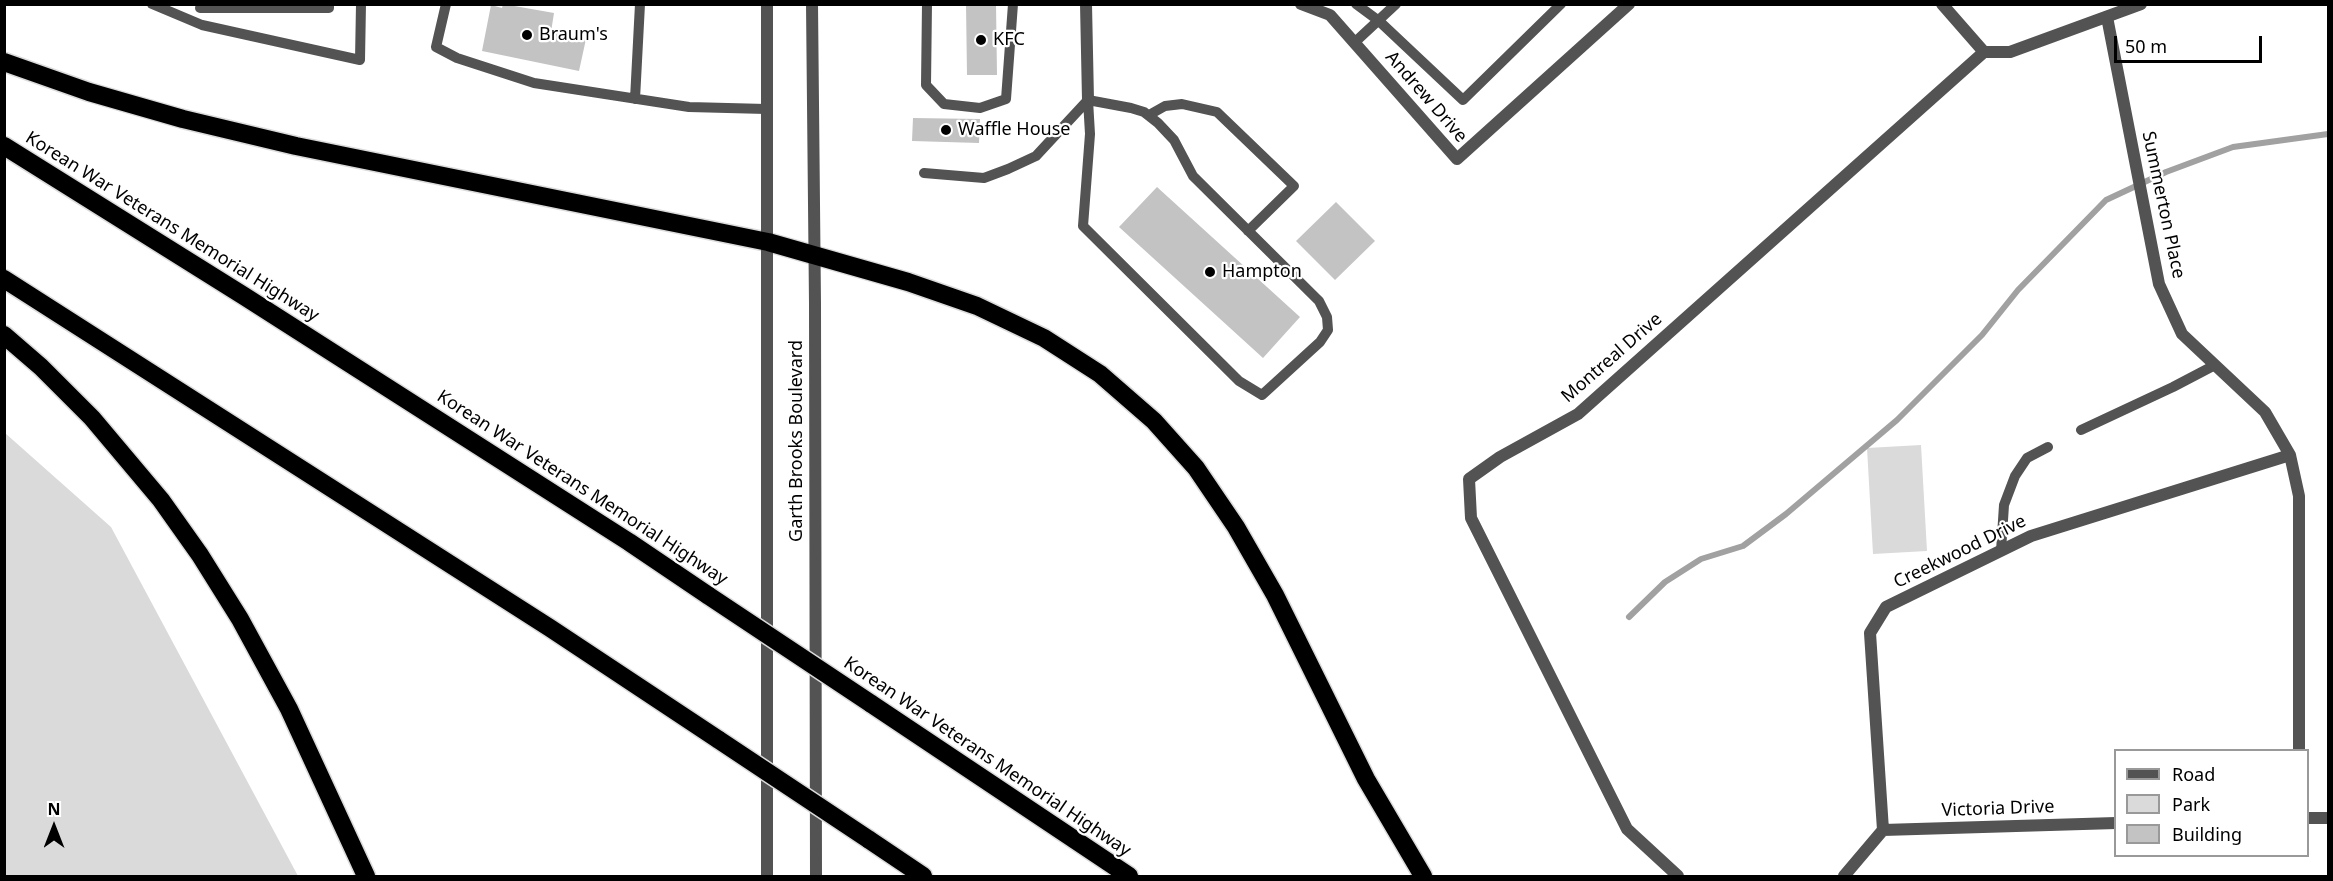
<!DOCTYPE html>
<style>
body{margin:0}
#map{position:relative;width:2333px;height:881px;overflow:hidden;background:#fff;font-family:"Noto Sans",sans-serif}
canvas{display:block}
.frame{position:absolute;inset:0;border:6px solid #000;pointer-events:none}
.legend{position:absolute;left:2114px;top:749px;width:195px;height:108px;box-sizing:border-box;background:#fff;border:2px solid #999;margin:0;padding:8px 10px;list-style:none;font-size:18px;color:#000}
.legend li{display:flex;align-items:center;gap:12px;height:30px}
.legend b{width:30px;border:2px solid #999}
.north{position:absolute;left:24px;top:797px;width:60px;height:60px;-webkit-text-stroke:4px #fff;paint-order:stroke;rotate:0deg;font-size:16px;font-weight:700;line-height:24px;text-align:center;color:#000}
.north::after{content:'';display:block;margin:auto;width:21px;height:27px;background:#000;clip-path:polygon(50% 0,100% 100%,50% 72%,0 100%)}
.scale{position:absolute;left:2114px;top:36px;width:148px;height:27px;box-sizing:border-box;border:3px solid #000;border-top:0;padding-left:8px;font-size:18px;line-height:21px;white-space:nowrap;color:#000;-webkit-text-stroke:4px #fff;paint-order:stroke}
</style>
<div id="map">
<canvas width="2333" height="881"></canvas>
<div class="frame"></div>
<ul class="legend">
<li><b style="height:8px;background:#535353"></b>Road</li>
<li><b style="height:16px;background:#dadada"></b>Park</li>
<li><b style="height:16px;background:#c3c3c3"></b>Building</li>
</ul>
<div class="north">N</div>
<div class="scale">50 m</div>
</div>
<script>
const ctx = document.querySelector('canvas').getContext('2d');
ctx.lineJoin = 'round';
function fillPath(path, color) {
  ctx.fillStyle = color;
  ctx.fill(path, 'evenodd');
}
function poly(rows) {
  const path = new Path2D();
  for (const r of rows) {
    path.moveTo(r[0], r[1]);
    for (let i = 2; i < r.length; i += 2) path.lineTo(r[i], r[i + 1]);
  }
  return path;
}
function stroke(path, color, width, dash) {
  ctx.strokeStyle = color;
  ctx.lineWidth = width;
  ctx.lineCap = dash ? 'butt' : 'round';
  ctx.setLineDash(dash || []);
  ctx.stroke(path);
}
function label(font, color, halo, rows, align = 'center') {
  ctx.font = font + ' "Noto Sans",sans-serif';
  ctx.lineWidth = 4.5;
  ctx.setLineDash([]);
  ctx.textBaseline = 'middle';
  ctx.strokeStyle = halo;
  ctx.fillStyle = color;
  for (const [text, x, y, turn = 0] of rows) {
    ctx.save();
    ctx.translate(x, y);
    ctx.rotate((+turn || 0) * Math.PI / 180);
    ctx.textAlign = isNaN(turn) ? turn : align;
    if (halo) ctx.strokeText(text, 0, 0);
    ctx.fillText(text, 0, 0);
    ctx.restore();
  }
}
const green = poly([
 [5,433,111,527,298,876,5,876],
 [1921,445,1927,551,1873,554,1867,448]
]);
const stream = poly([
 [1629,617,1665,582,1701,559,1743,546,1786,514,1897,420,1982,335,2018,290,2106,200,2166,172,2233,147,2328,134]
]);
const building = poly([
 [503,4,554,13,551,32,586,39,579,71,482,51,491,5,502,8],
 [966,4,996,4,997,75,967,75],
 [913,118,980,119,979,143,912,141],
 [1157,187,1300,317,1263,358,1119,227],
 [1336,202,1375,241,1335,280,1296,241]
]);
const service = poly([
 [152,4,202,25,360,60,361,4],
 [446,4,436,47,457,58,534,83,689,107,766,109],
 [927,4,926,85,944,104,980,108,1006,99,1013,4],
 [1356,4,1379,21,1463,100,1561,4],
 [200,8,329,8,329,4],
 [1354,43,1396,4],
 [635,99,640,4],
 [1088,100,1131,108,1144,112,1158,123,1174,140,1193,176,1319,301,1327,317,1328,330,1320,342,1262,395,1239,381,1083,226,1090,134,1088,100],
 [1149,115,1165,106,1182,104,1217,112,1294,186,1248,231],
 [924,173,984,178,1008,169,1036,156,1088,100],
 [2081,430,2173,387,2215,365],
 [2001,551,2004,505,2015,476,2027,458,2048,447]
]);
const minor = poly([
 [1086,4,1088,100],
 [1301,4,1330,15,1457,159,1629,4],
 [1942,4,1984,52],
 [2107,17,2159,284,2182,334,2265,412,2290,455,2299,496,2299,750],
 [2308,818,2328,818],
 [1883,830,2116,823],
 [1678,876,1627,829,1471,518,1469,479,1500,457,1578,414,1984,52,2010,52,2141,4],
 [1844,876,1883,830,1870,633,1886,607,2031,536,2290,455]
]);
const tertiary = poly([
 [767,4,767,876],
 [812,4,815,304,816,876]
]);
const motorway = poly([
 [4,62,89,92,183,119,296,146,768,242,908,282,977,306,1044,338,1100,374,1154,421,1196,468,1236,527,1275,595,1366,779,1423,876],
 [4,146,244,296,629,542,709,596],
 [4,279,550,628,719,740],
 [4,335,41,367,92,418,161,500,200,555,240,619,289,709,366,876],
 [870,703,1129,876],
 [868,839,923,876]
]);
const motorwayBridge = poly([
 [709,596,870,703],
 [719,740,868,839]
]);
const markers = [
 [527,35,6,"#000"],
 [981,40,6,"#000"],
 [946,130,6,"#000"],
 [1210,272,6,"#000"]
];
const poiNames = [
 ["Braum's",539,35],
 ["KFC",993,40],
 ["Waffle House",958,130],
 ["Hampton",1222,272]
];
const streetNames = [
 ["Andrew Drive",1426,97,49],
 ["Summerton Place",2163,205,78],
 ["Korean War Veterans Memorial Highway",172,227,32],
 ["Montreal Drive",1612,358,-41],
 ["Garth Brooks Boulevard",797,441,-90],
 ["Korean War Veterans Memorial Highway",582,488,33],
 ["Creekwood Drive",1960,552,-26],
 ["Korean War Veterans Memorial Highway",987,757,34],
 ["Victoria Drive",1998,809,-2]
];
fillPath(green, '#dadada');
stroke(stream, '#a1a1a1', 6);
fillPath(building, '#c3c3c3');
stroke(motorway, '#dbdbdb', 21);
stroke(service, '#535353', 10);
stroke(minor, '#535353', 12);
stroke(tertiary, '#535353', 12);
stroke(motorway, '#000', 18);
stroke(motorwayBridge, '#dbdbdb', 21, []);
stroke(motorwayBridge, '#000', 18);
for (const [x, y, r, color] of markers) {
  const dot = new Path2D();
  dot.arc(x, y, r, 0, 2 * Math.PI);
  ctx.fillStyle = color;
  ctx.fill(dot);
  stroke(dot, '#fff', 2);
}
label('18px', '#000', '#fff', poiNames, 'left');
label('18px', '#000', '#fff', streetNames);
</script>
